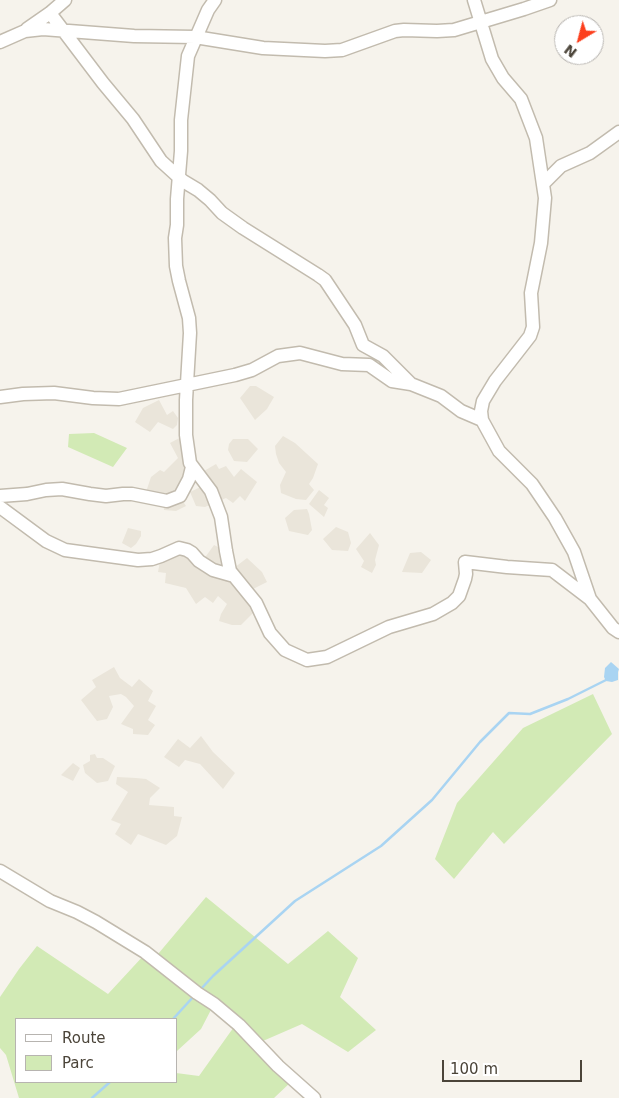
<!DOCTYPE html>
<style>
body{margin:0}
#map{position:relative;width:619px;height:1098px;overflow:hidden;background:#f6f3ec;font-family:"DejaVu Sans",sans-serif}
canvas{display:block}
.legend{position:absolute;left:15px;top:1018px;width:162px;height:65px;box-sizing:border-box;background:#fff;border:1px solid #b7b4b0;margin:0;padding:6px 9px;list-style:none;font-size:15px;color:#4b4439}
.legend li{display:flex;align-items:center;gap:10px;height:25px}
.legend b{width:25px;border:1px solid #b7b4b0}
.north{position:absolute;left:554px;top:15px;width:50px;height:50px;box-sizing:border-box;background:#fff;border:1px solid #b7b4b0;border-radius:50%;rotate:217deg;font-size:14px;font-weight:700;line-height:20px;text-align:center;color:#4b4439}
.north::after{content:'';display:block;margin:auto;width:18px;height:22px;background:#fc3f1d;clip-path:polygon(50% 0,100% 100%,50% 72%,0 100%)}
.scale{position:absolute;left:442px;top:1060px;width:140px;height:22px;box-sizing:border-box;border:2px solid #4b4439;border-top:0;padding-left:6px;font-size:15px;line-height:18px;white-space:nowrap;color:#4b4439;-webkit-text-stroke:4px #fff;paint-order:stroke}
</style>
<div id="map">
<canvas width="619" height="1098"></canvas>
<ul class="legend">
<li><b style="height:6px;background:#fff"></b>Route</li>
<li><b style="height:14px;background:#d2eab5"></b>Parc</li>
</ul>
<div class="north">N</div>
<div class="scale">100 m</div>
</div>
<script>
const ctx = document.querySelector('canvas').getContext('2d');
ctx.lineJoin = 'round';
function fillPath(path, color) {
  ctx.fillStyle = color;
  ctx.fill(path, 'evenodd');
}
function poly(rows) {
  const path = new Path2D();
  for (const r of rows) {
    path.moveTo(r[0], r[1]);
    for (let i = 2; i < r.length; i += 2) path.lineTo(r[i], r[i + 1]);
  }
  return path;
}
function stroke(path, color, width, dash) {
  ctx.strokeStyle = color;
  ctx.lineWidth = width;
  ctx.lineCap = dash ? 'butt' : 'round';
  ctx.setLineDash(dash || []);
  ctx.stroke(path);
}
const residential = poly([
 [250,386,256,386,274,397,267,409,255,420,240,398],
 [159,400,167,415,173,411,178,418,177,425,173,429,158,422,150,432,135,422,143,408],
 [185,435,189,463,178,494,186,506,176,511,164,510,163,499,145,495,151,477,160,470,164,472,178,458,170,443],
 [283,436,295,443,318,464,313,478,309,484,314,490,306,500,296,499,281,493,280,485,286,472,279,463,276,454,275,446],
 [233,439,248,439,258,449,247,462,234,461,228,450,229,444],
 [216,464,219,469,226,466,234,477,241,469,257,482,245,501,240,496,233,503,226,498,205,507,196,506,190,492,207,484,201,477,204,471],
 [319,490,329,498,324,505,328,508,324,517,309,504],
 [307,509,309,514,312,530,308,535,289,531,285,518,294,510],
 [336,527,348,532,351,543,348,551,332,550,323,539],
 [128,528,141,531,141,536,136,544,131,548,122,543],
 [370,533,379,545,375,560,376,565,372,573,361,567,364,561,356,549],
 [214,545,226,551,230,571,247,558,262,572,267,582,247,592,258,608,241,625,232,625,219,621,221,614,227,604,218,596,213,603,205,597,196,604,186,588,165,583,166,573,158,572,161,556,179,548,201,563],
 [421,552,431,560,422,573,402,572,410,553],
 [114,667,120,678,132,687,139,679,153,691,148,701,156,706,148,720,155,725,148,735,133,734,133,729,121,724,134,706,126,697,121,694,109,696,113,707,107,719,97,721,81,700,96,687,92,680],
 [201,736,213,752,235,773,223,789,200,764,185,760,179,767,164,757,178,739,190,748],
 [95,754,97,758,103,758,115,766,108,781,97,783,85,773,83,765,90,761,90,755],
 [73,763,80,768,73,781,61,775],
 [117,777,136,778,146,779,160,788,150,798,149,805,174,807,174,816,182,817,177,836,166,845,138,834,131,845,115,834,121,824,111,820,128,792,116,784]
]);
const green = poly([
 [94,433,127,448,113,467,68,447,69,434],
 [593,694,612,734,504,844,493,832,454,879,435,859,457,803,523,728],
 [206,897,288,964,328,931,358,958,340,997,376,1030,348,1052,302,1024,256,1044,292,1081,274,1098,19,1098,6,1055,0,1048,0,997,19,969,37,946,108,994,145,954,153,960],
 [213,1006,236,1024,199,1076,176,1073,176,1082,16,1082,16,1019,176,1019,176,1059,177,1051,201,1029]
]);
const water = poly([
 [611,662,619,669,618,672,618,680,612,682,606,681,604,677,605,668]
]);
const stream = poly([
 [200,990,213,976,295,901,381,846,432,800,480,742,509,713,530,714,568,699,608,679],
 [173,1019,194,996],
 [92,1098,110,1082]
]);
const minor = poly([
 [215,0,208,10,188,56,181,120,181,151,177,199,177,225,175,238,176,266,179,281,189,318,190,333,186,400,186,435,190,463,211,491,221,517,226,551,230,571,256,603,270,633,285,650,307,660,327,657,389,627,433,614,452,603,459,596,465,579,466,574,465,562,507,567,552,570,590,599],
 [474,0,492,59,503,78,521,99,536,138,545,198,541,243,531,293,533,327,530,336,495,381,483,401,481,411,482,420,499,451,532,484,555,518,574,552,590,599,613,628,619,632],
 [50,13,103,83,133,119,161,161,183,181,198,190,210,200,222,213,243,228,318,275,325,280,355,325,363,345,383,356,411,384,441,396,461,411,482,420],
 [27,29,50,13,65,0],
 [0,42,25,31,43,29,134,36,195,37,263,48,325,51,342,50,395,31,404,30,437,31,454,30,524,9,550,0],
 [543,184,561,166,590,153,619,132],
 [0,397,23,394,54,393,93,398,119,399,235,375,252,370,278,356,300,353,342,364,369,365,392,381,411,384],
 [0,496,27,494,46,490,62,489,90,494,106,496,123,494,132,494,167,501,180,496,189,479,192,467],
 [0,507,46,541,65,550,138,560,152,559,161,556,179,548,187,550,192,553,199,561,213,570,234,576],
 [0,871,50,901,77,912,96,922,145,952,197,993,214,1004,239,1025,278,1066,314,1098]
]);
fillPath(residential, '#eae5da');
fillPath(green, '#d2eab5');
fillPath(water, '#a9d4f2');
stroke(stream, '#a9d4f2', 2.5);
stroke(minor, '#c2bbae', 15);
stroke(minor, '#fff', 12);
</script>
